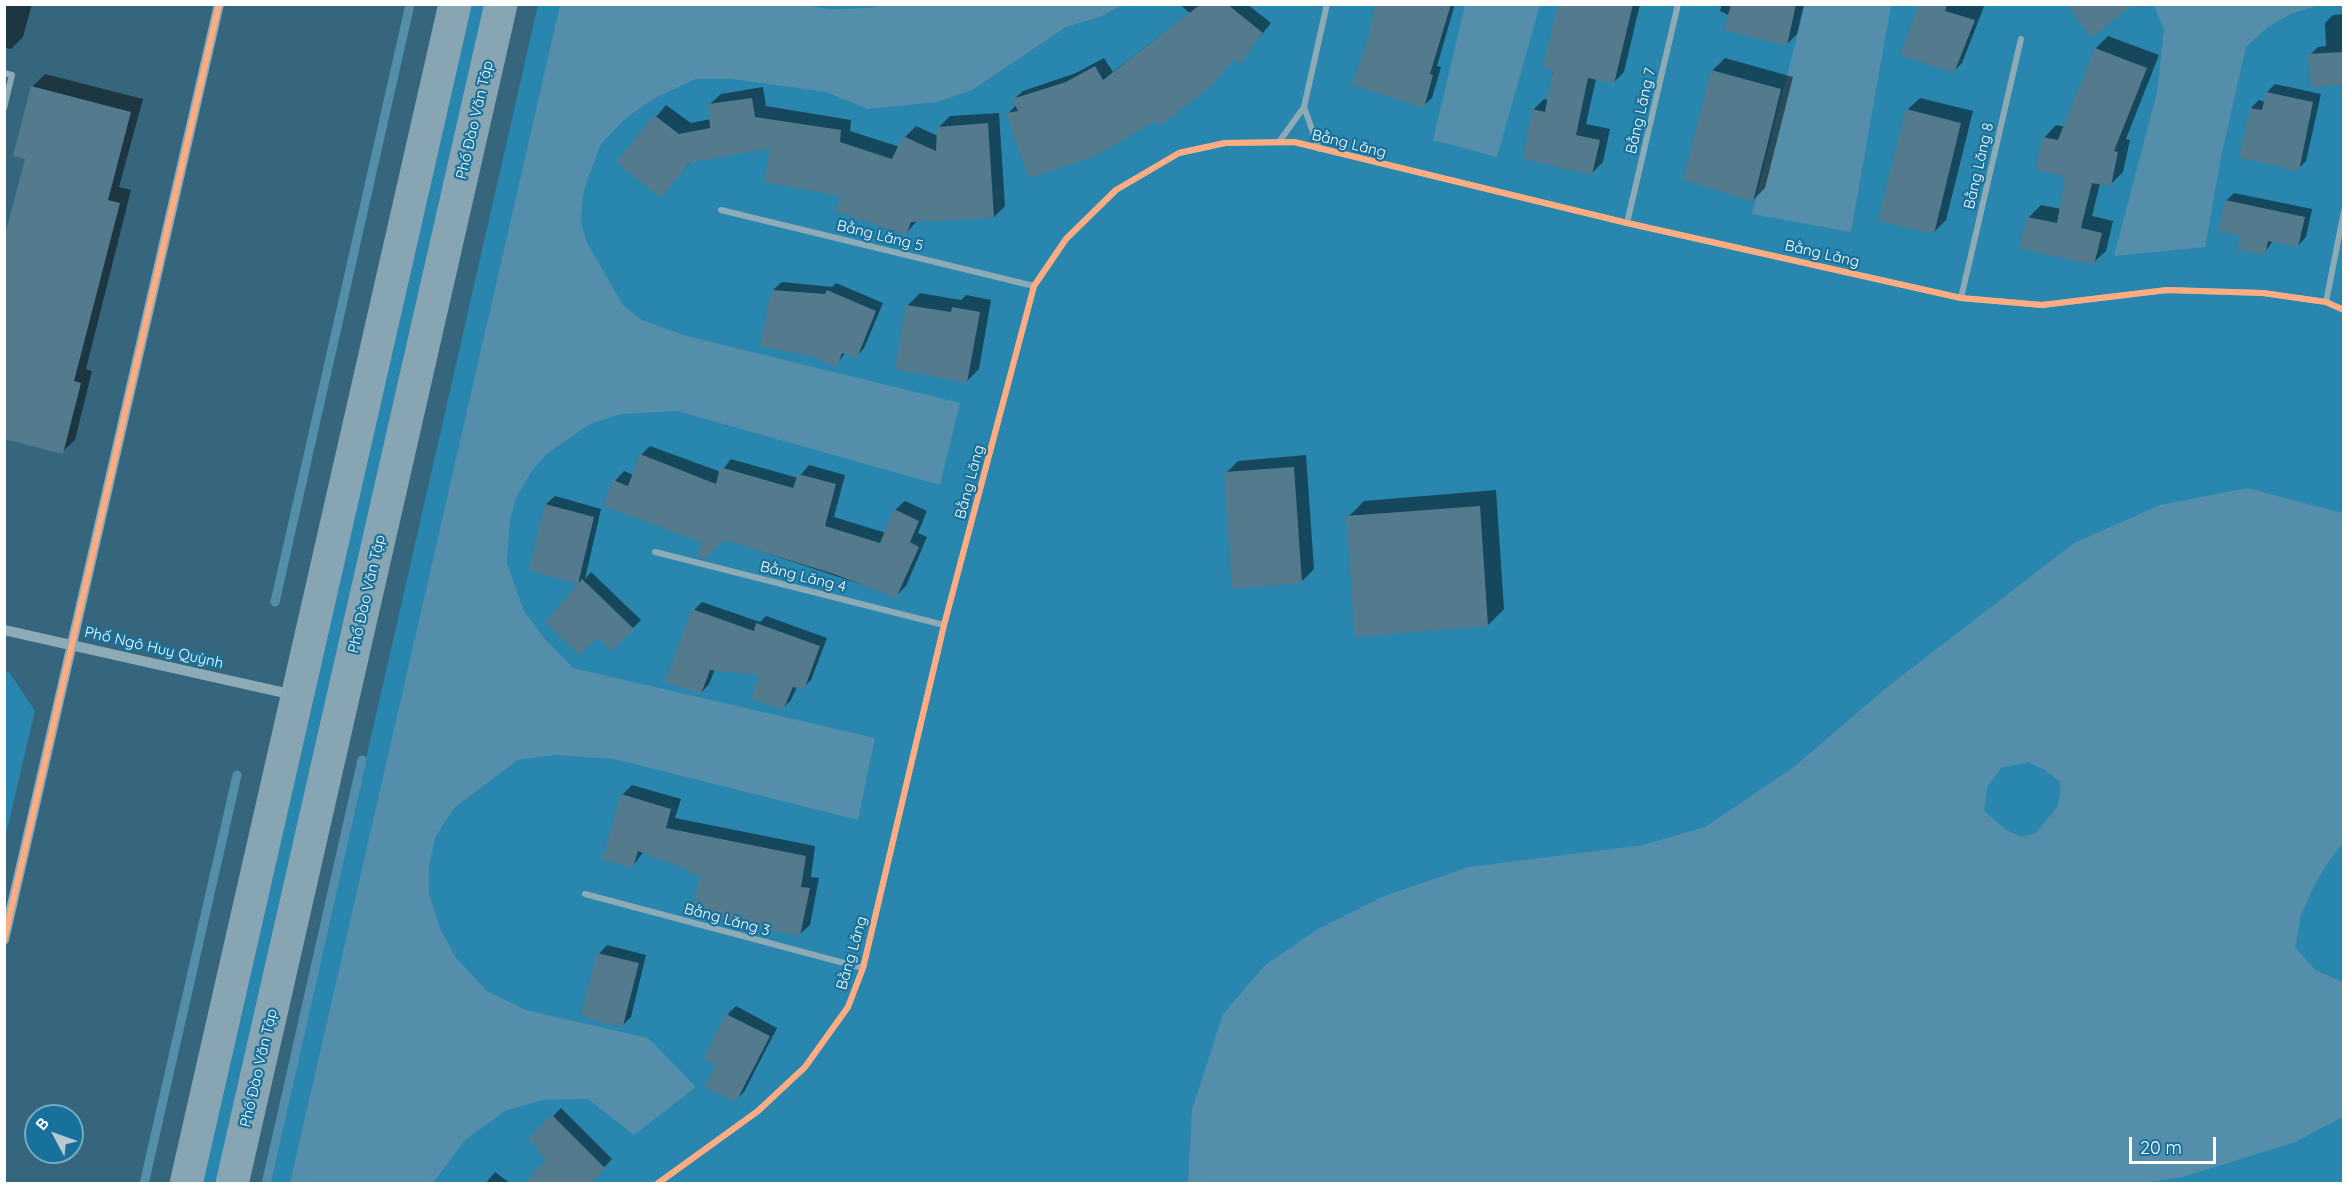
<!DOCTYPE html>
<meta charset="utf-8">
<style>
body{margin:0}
#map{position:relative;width:2348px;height:1188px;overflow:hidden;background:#35667d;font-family:Quicksand,sans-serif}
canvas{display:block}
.frame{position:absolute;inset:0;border:6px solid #fff;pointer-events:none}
.north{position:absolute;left:24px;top:1104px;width:60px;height:60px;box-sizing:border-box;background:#17719b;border:2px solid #74aac3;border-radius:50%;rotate:311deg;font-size:16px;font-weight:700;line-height:24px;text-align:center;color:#fff}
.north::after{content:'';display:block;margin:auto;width:21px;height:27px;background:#b8c9d2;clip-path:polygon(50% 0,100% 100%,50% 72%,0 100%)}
.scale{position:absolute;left:2129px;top:1137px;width:87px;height:27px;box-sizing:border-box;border:3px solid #fff;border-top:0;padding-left:8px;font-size:18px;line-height:21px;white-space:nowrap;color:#fff;-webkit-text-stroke:4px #17719b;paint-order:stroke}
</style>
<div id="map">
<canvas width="2348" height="1188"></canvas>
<div class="frame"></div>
<div class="north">B</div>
<div class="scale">20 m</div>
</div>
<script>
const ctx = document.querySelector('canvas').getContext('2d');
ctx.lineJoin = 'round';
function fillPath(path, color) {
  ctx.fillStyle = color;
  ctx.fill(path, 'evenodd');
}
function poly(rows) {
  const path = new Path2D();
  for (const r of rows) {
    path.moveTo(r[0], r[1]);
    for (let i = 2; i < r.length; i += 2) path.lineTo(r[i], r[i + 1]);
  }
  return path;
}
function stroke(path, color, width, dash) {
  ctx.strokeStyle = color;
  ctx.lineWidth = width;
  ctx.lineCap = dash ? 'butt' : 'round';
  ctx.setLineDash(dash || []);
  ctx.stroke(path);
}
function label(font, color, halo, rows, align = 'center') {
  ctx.font = font + ' Quicksand,sans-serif';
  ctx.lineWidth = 4.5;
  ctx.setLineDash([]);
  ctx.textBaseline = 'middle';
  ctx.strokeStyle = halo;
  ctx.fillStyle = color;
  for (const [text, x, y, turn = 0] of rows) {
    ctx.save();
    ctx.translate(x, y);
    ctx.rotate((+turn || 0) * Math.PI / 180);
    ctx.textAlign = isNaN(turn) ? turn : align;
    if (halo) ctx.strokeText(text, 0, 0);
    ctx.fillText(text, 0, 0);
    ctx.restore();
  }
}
const green = poly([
 [469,5,488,5,219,1183,200,1184],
 [538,5,2343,5,2343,1183,269,1184],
 [5,672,9,672,35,711,5,838]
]);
const water = poly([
 [798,4,829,9,869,8,887,4,1123,5,1102,16,1066,27,972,90,937,102,868,109,826,92,732,79,696,79,655,98,626,118,601,144,590,173,583,194,581,222,587,243,623,305,642,320,683,335,960,403,940,485,677,411,621,414,590,424,548,453,533,469,516,498,510,520,507,563,524,611,544,638,573,668,875,738,858,820,614,759,554,755,518,760,454,808,436,836,429,866,429,894,440,928,456,958,487,991,526,1010,648,1038,696,1087,634,1135,588,1099,542,1100,505,1111,465,1140,433,1183,290,1183,560,5],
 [1465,5,1540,5,1497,157,1433,140],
 [1805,5,1891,5,1851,232,1752,214],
 [2154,5,2318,5,2291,14,2268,27,2246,47,2222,153,2205,247,2114,256,2157,92,2164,30],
 [2247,488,2343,513,2343,843,2329,861,2315,884,2301,915,2295,947,2315,970,2343,982,2343,1117,2295,1142,2183,1177,2143,1183,1188,1183,1192,1109,1223,1014,1265,965,1318,929,1384,896,1469,867,1643,845,1705,827,1795,766,1886,688,2074,543,2160,505],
 [2028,762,2045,770,2060,782,2060,795,2057,807,2036,833,2022,837,2006,830,1984,811,1987,787,2001,768]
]);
const shadow = poly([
 [4,4,32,4,23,37,11,49,4,47],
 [1179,4,1247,4,1271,23,1240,62,1235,58,1008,114,1016,105,1014,99,1023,91,1076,73,1104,58,1113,72,1190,13],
 [1378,4,1455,4,1437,66,1441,67,1432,98,1423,106],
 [1562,4,1640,4,1624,72,1613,83,1596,79,1586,124,1610,129,1603,162,1592,173,1533,110,1544,99,1549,100],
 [1722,4,1804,4,1797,34,1787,44,1720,11],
 [1921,4,1985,4,1962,63,1954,71],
 [2344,14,2344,83,2312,86,2310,55,2318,47,2326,46,2325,23,2333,15],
 [2108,36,2159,55,2126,139,2130,140,2123,172,2110,185,2100,183,2092,216,2113,221,2106,251,2093,263,2021,247,2029,217,2041,205,2061,209,2067,175,2044,138,2056,125,2065,127,2096,48],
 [1725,58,1793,77,1765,188,1752,201,1712,71],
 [45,74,143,99,119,187,131,190,86,369,92,371,75,440,62,452,27,158,33,86],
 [2275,84,2321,94,2306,161,2298,169,2251,108,2259,100,2265,102,2267,92],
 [763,87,766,106,851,120,850,131,900,147,905,137,916,126,938,136,938,128,950,116,999,113,1005,206,994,217,918,220,906,233,771,146,691,161,661,196,618,162,666,105,691,123,711,119,709,105,721,94],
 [1920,98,1973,111,1946,220,1933,233,1907,110],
 [2234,193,2312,209,2306,237,2298,246,2273,241,2264,253,2242,234,2226,201],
 [782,282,832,287,836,283,883,303,864,348,856,357,846,352,836,365,773,290],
 [920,293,961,300,966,295,991,300,979,369,967,381,907,306],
 [650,446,721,472,731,459,798,478,809,465,845,475,834,517,886,533,895,510,905,501,927,511,918,533,927,537,906,586,896,596,724,539,703,541,615,481,624,471,633,475,641,455],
 [1306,455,1314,569,1301,582,1226,473,1238,461],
 [1496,490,1504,609,1488,625,1348,517,1364,501],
 [555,496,601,509,585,579,591,572,641,620,612,649,581,583,531,569,546,504],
 [702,602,760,622,766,616,827,638,811,680,803,688,797,687,791,700,782,709,761,674,715,669,709,684,701,693,694,610],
 [632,785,681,799,675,818,815,846,811,877,819,878,810,925,799,935,702,874,644,851,632,867,622,795],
 [607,945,646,955,631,1017,623,1025,599,954],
 [736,1006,777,1028,744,1092,735,1100,718,1065,706,1058,728,1014],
 [561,1108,612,1159,589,1184,548,1158,530,1139],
 [495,1172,511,1184,485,1184]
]);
const stream = poly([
 [275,602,410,4],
 [144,1184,237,775],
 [266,1184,362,760]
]);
const building = poly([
 [1201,4,1227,4,1263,33,1240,64,1234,59,1209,88,1160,126,1156,121,1095,156,1029,178,1006,113,1018,111,1012,99,1066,82,1095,66,1103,80],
 [1376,4,1451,4,1430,74,1433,75,1424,108,1352,85,1371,29,1369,29],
 [1558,4,1633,4,1614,84,1588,78,1576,135,1600,140,1592,175,1523,159,1532,109,1545,112,1553,70,1543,67],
 [1731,4,1796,4,1787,46,1724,30],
 [1919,4,1947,4,1945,11,1975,20,1954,73,1900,55],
 [2067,4,2134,4,2091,38],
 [2095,48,2147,68,2114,151,2118,152,2111,186,2092,183,2081,228,2102,233,2094,265,2019,248,2027,217,2057,223,2065,176,2036,170,2042,137,2058,140],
 [2343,52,2343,85,2311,88,2308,54],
 [1711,70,1781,89,1753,202,1683,180],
 [31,86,131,112,108,200,120,203,74,381,81,383,63,454,4,439,4,239,25,159,13,156],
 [2266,92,2313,102,2299,171,2239,158,2250,108,2262,110],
 [752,98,755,117,841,130,840,142,892,159,903,136,936,151,937,127,988,123,994,218,911,222,906,235,835,211,840,196,764,182,770,148,689,163,661,198,616,162,654,115,679,134,710,128,708,104],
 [1906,109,1961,123,1934,234,1878,221],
 [2225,200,2305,217,2298,247,2268,241,2265,255,2237,249,2240,235,2218,231],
 [772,290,825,294,827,290,876,311,857,358,842,353,837,367,811,356,760,346],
 [906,305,951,312,952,307,980,312,967,383,895,369],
 [640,454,716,484,720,467,793,488,798,474,836,484,825,526,880,543,894,509,919,521,910,542,919,547,896,598,834,574,724,540,705,559,697,557,701,542,603,506,613,480,628,486],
 [1294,467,1302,583,1232,589,1224,472],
 [545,504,594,517,578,584,529,570],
 [1480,506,1488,626,1355,637,1346,516],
 [582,579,634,629,612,651,597,638,579,655,545,622],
 [692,609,754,631,756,623,820,646,804,690,793,687,783,710,751,699,759,675,710,670,701,694,665,682],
 [621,794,671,809,666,828,806,856,801,887,810,888,800,936,692,913,700,875,688,874,689,870,638,851,633,868,602,860],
 [597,953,639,963,623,1026,605,1024,581,1015],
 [726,1014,770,1036,736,1102,704,1087,716,1066,704,1058],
 [552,1115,605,1168,590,1184,525,1184,546,1159,528,1139]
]);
const minor = poly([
 [4,73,12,75,4,108],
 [1304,107,1319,149],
 [1279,142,1304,107,1327,4],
 [721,210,1034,286],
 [1627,223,1678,4],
 [1961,298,2021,39],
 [2326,302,2344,211],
 [655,552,944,625],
 [585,894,863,968],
 [657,1184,758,1111,805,1067,848,1007,863,968,944,625,1034,286,1066,239,1116,190,1179,153,1225,143,1294,142,1627,223,1961,298,2042,305,2167,290,2263,293,2326,302,2344,310]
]);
const tertiary = poly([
 [4,630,294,695],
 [4,940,219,4]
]);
const secondary = poly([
 [186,1184,455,4],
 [232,1184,501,4]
]);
const cycleway = poly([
 [4,940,219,4],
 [657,1184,758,1111,805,1067,848,1007,863,968,944,625,1034,286,1066,239,1116,190,1179,153,1225,143,1294,142,1627,223,1961,298,2042,305,2167,290,2263,293,2326,302,2344,310]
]);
const streetNames = [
 ["Bằng Lăng 7",1641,111,-77],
 ["Phố Đào Văn Tập",475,120,-77],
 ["Bằng Lăng",1349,144,14],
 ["Bằng Lăng 8",1979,166,-77],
 ["Bằng Lăng 5",880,236,14],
 ["Bằng Lăng",1822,254,13],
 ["Bằng Lăng",970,482,-75],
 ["Bằng Lăng 4",803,577,14],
 ["Phố Đào Văn Tập",367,594,-77],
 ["Phố Ngô Huy Quỳnh",154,648,13],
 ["Bằng Lăng 3",727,920,15],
 ["Bằng Lăng",852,953,-74],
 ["Phố Đào Văn Tập",259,1068,-77]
];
fillPath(green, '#2886af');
fillPath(water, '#548eaa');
fillPath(shadow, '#0007');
stroke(stream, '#548eaa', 9);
fillPath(building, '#547b8d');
stroke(minor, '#8daab7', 6);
stroke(tertiary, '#8daab7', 10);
stroke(secondary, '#87a5b3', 33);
stroke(cycleway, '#ffac80', 6);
label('15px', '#fff', '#17719b', streetNames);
</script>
